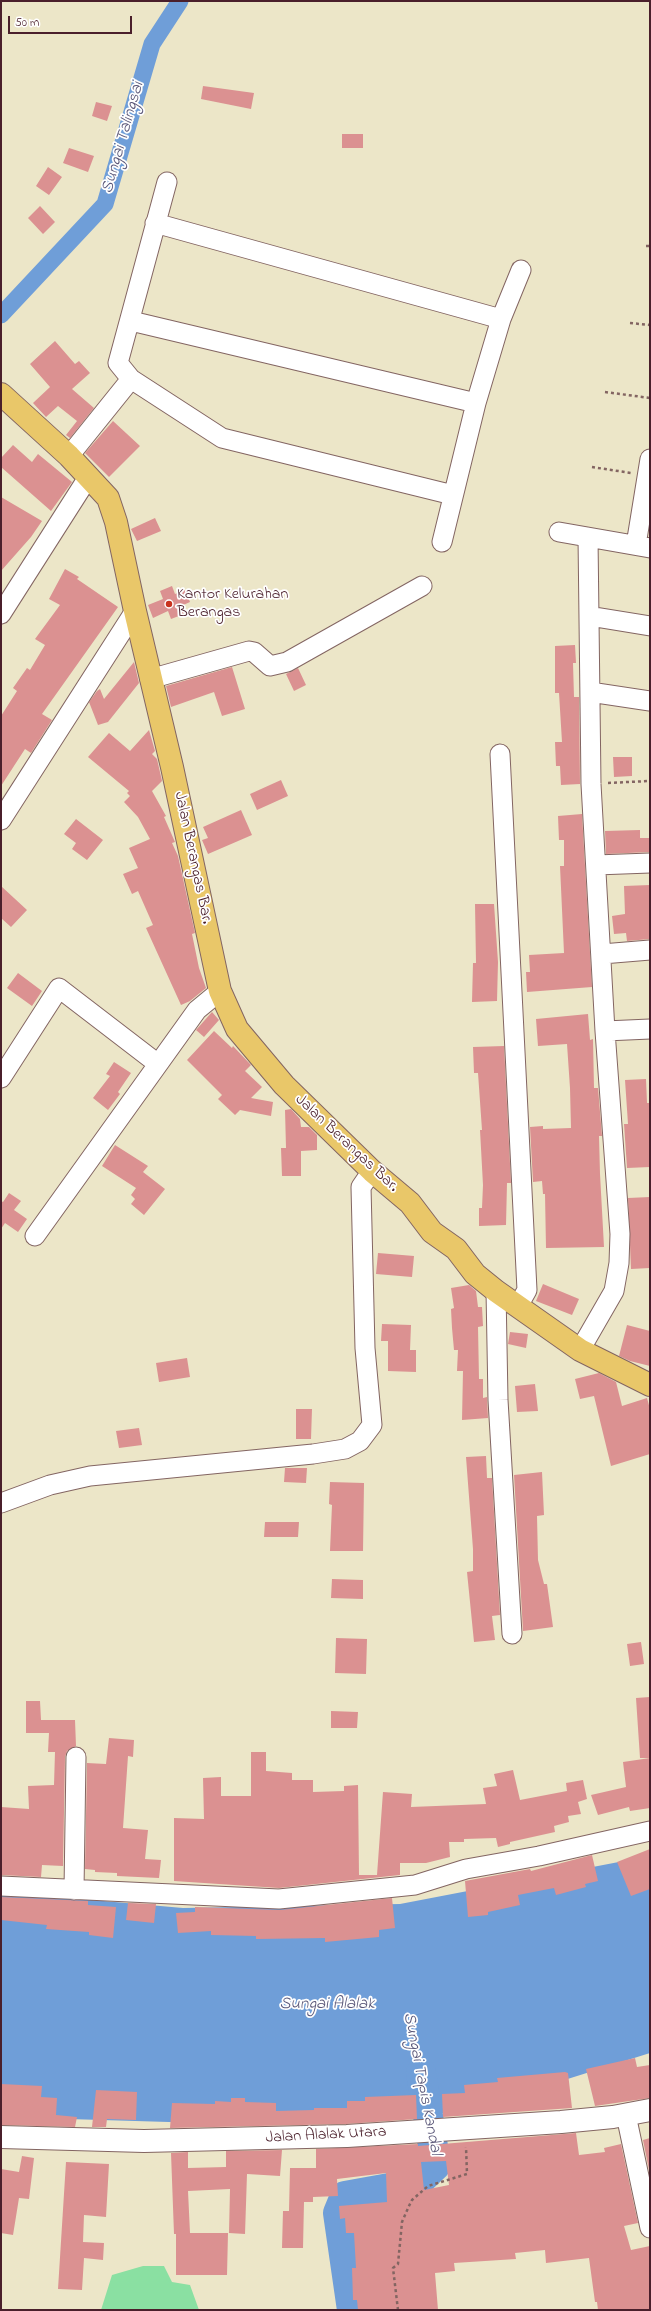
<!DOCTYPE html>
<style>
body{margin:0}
#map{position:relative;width:651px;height:2311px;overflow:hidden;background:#ece6c8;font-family:"Indie Flower",sans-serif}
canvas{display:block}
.frame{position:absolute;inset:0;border:2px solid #4a1f2b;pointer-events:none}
.scale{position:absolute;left:8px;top:16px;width:124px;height:18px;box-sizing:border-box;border:2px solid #4a1f2b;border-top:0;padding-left:5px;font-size:12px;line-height:14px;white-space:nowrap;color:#4a1f2b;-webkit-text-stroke:3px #fff;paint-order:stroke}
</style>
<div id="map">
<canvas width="651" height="2311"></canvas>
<div class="frame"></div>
<div class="scale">50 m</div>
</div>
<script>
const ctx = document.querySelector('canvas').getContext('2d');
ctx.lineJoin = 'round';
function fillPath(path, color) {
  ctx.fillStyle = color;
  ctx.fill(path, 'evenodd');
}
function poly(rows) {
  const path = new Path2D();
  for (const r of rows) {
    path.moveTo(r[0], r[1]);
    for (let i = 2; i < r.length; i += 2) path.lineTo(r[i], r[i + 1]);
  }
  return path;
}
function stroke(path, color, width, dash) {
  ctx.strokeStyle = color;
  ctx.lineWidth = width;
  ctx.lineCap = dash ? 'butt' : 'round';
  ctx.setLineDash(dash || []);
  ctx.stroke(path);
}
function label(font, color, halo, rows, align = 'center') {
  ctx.font = font + ' "Indie Flower",sans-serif';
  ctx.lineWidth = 3.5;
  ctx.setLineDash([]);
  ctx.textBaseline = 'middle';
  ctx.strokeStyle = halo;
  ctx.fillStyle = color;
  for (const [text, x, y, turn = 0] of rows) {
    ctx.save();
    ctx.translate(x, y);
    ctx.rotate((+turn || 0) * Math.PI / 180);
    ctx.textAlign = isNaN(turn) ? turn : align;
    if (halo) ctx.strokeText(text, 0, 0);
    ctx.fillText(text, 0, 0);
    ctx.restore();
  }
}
const green = poly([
 [143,2266,164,2266,172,2282,190,2285,199,2310,101,2310,112,2275]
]);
const water = poly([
 [650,1856,650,2053,463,2112,236,2124,68,2119,1,2114,1,1892,183,1908,400,1904]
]);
const canal = poly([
 [1,315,105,204,152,44,180,1]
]);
const river = poly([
 [352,2310,338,2213,345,2196,417,2183,436,2165,421,2073]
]);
const building = poly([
 [203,86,254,93,251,109,201,99],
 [96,102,112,106,107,121,92,116],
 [342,134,363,134,363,148,342,148],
 [69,148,94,156,88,172,63,163],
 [48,167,62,177,49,195,36,186],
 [40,206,55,222,43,234,28,218],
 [55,341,75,364,79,361,90,373,72,389,94,408,70,438,66,435,77,421,58,406,46,417,33,403,50,387,30,364],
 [113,421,140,446,109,477,85,453],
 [13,445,32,462,38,454,72,482,51,511,1,467,1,458],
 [1,497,42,521,31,537,1,571],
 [155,518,161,531,137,541,131,529],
 [65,569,79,577,77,579,118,607,42,714,52,720,31,753,25,749,1,786,1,716,17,691,13,688,27,668,30,670,45,645,35,639,60,605,49,599],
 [172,586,175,594,185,590,190,602,181,606,184,614,171,619,168,611,153,618,148,605,163,599,160,591],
 [575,645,576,663,573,663,574,697,579,697,580,784,561,785,560,766,556,766,555,742,562,742,559,693,555,693,555,646],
 [134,662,139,683,108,722,98,725,89,702,97,691,100,689,104,699],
 [232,667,245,709,222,716,214,692,171,707,166,686],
 [298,668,306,685,294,691,286,674],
 [149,730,155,751,152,754,157,759,162,781,152,791,166,816,164,817,175,842,172,843,178,856,195,933,192,934,199,968,206,988,190,1001,181,1005,146,928,153,925,138,891,132,894,123,874,138,868,129,848,150,839,138,817,124,802,130,796,127,793,129,791,88,757,109,733,130,751],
 [613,757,632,757,632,776,614,777],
 [281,780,288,796,257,810,250,794],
 [241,810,252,835,208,854,202,840,208,838,203,827],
 [582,814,592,987,527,992,526,972,530,972,529,955,564,953,560,866,564,866,564,840,559,840,558,816],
 [76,819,103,840,87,860,72,849,76,843,64,834],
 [640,830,640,838,650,838,650,852,606,854,605,831],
 [650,885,650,939,627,941,626,933,614,934,612,916,625,914,624,886],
 [1,886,27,910,11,927,1,918],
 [475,904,494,904,498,962,497,1001,472,1002,473,963,476,963],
 [18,973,42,991,32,1006,7,988],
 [212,1012,219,1020,204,1037,196,1030],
 [588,1014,590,1040,593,1039,594,1088,598,1088,602,1136,599,1136,600,1174,604,1247,546,1248,545,1194,543,1194,542,1181,533,1182,530,1127,543,1126,543,1129,571,1128,570,1088,567,1044,538,1046,536,1019],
 [214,1031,232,1048,233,1046,251,1065,245,1071,262,1087,251,1098,273,1102,271,1116,240,1110,235,1115,218,1099,222,1095,187,1060],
 [504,1046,511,1183,507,1183,506,1225,479,1226,479,1208,482,1208,483,1185,480,1130,482,1130,478,1073,474,1073,473,1047],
 [114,1062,131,1073,118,1092,120,1094,108,1110,93,1098,110,1076,106,1074],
 [646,1079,647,1103,650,1103,650,1167,627,1168,624,1124,628,1124,625,1080],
 [291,1109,300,1119,301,1127,309,1127,317,1135,317,1150,301,1151,301,1176,282,1176,281,1148,286,1148,285,1110],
 [115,1145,148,1166,143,1172,165,1189,144,1215,131,1204,135,1199,131,1195,136,1188,102,1166],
 [9,1193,21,1201,14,1210,27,1219,18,1232,5,1223,1,1229,1,1201,3,1202],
 [650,1197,650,1268,631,1269,628,1198],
 [378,1253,414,1256,412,1277,376,1274],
 [543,1284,579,1299,572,1315,536,1301],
 [469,1285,476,1291,478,1307,482,1307,483,1326,478,1327,479,1379,483,1379,483,1398,487,1397,488,1418,462,1420,463,1371,457,1371,458,1350,454,1350,452,1328,451,1309,454,1308,451,1288],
 [382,1324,411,1325,410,1350,416,1350,416,1372,388,1371,388,1341,381,1341],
 [627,1325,650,1331,650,1366,630,1361,619,1356],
 [510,1332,528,1334,526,1348,508,1344],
 [187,1358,190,1377,159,1382,156,1363],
 [599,1373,616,1382,622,1406,647,1398,650,1409,650,1454,611,1466,594,1396,580,1399,575,1379],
 [535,1384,538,1411,517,1412,515,1386],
 [296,1409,312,1409,311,1439,296,1439],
 [139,1428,142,1445,119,1448,116,1431],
 [486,1456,487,1478,492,1478,500,1615,492,1616,495,1640,474,1642,467,1572,473,1571,473,1549,466,1457],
 [285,1468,307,1468,306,1483,284,1482],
 [542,1472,544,1515,537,1516,538,1560,544,1584,547,1584,553,1627,523,1631,514,1475],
 [330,1482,364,1483,363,1551,330,1551,332,1505,329,1504],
 [265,1522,299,1522,298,1537,264,1537],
 [332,1579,363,1580,363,1599,331,1598],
 [336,1638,367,1639,366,1674,335,1673],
 [641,1642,644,1664,630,1666,627,1644],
 [650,1697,650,1758,640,1758,636,1698],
 [26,1701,40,1701,41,1720,75,1720,76,1746,67,1751,65,1757,63,1866,42,1865,41,1877,1,1875,1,1807,29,1809,28,1786,54,1785,55,1752,48,1752,49,1733,26,1733],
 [331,1711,358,1712,357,1728,331,1728],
 [109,1738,134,1740,133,1757,128,1756,123,1828,148,1830,145,1859,161,1860,159,1878,117,1876,117,1873,95,1872,95,1870,85,1869,87,1763,106,1764],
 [251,1752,266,1752,266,1771,292,1773,292,1780,313,1780,313,1792,344,1791,344,1786,358,1785,359,1875,377,1875,383,1792,412,1794,411,1807,486,1804,483,1788,497,1786,494,1774,513,1770,520,1800,567,1791,566,1783,583,1780,587,1799,578,1802,581,1814,568,1816,569,1822,554,1826,555,1832,510,1842,510,1844,498,1847,496,1838,464,1839,464,1842,449,1842,450,1857,426,1863,400,1863,400,1875,279,1888,174,1881,174,1818,204,1819,203,1778,221,1777,221,1796,251,1796],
 [650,1758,650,1808,630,1811,629,1807,598,1815,591,1795,626,1787,623,1762],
 [650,1849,650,1889,631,1896,617,1862],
 [592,1855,598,1881,585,1884,586,1887,556,1895,554,1888,518,1895,520,1905,488,1912,488,1915,468,1917,465,1881,530,1869,531,1871],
 [1,1897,88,1901,88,1905,116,1907,113,1938,89,1935,89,1932,46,1929,47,1925,1,1920],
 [392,1898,395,1928,379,1930,379,1937,325,1942,325,1938,256,1939,256,1936,211,1935,211,1931,178,1933,176,1913,195,1912,195,1907,280,1910],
 [128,1903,156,1904,154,1923,126,1920],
 [635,2058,637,2067,650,2065,650,2098,595,2106,586,2069],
 [565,2072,568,2073,572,2108,443,2117,442,2094,465,2093,464,2085,498,2082,497,2078],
 [1,2084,42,2086,41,2097,57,2098,56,2115,77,2117,75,2127,1,2125],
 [96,2090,137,2092,136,2120,107,2119,106,2127,92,2127],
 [416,2095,417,2119,346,2124,170,2128,172,2103,215,2104,215,2101,231,2102,231,2098,245,2098,245,2102,276,2103,276,2111,314,2110,314,2108,347,2108,347,2101,365,2101,365,2097],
 [576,2133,579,2155,605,2152,604,2148,621,2144,638,2223,624,2226,631,2250,650,2246,650,2310,598,2310,597,2302,595,2302,589,2258,546,2263,545,2250,515,2253,516,2259,454,2263,455,2271,435,2273,438,2310,358,2310,357,2300,353,2300,352,2268,356,2268,354,2233,346,2233,345,2218,340,2219,339,2206,387,2202,386,2173,337,2179,338,2196,313,2197,313,2202,304,2202,303,2248,282,2248,283,2211,289,2211,290,2168,316,2168,316,2149,418,2144,418,2146],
 [446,2161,449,2185,424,2190,421,2162],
 [650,2138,650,2175,643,2140],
 [282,2150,280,2176,247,2174,245,2234,229,2233,230,2189,188,2191,190,2233,228,2233,227,2275,176,2275,176,2234,174,2234,171,2153,188,2152,188,2168,226,2167,226,2151],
 [22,2156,34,2158,29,2199,19,2198,13,2235,1,2233,1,2169,19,2172],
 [66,2162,109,2164,106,2217,84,2215,83,2242,104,2243,103,2260,84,2258,82,2290,58,2289]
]);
const path = poly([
 [646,246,650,246],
 [630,323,650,325],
 [605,392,650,398],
 [592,467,631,473],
 [608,783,649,781],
 [398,2310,393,2268,398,2264,402,2222,409,2206,412,2200,428,2186,467,2174,466,2147]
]);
const minor = poly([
 [155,223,501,319],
 [131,321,476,403],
 [131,379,222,438,453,495],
 [69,456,131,379,118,363,167,182],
 [559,532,650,548],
 [442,542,476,403,501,319,521,270],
 [636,545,650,459],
 [1,614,89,476],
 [589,616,650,626],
 [150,679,249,651,254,652,270,666,287,662,422,586],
 [590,692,650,701],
 [500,754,527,1290,518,1306],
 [1,820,135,611],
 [596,865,650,863],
 [602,954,650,950],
 [605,1031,650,1029],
 [1,1078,59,988,158,1064],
 [35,1236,197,1010,220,991],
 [496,1291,498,1400,512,1634],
 [580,1350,614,1291,619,1263,620,1234,605,1031,591,784,588,537],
 [1,1503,50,1485,90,1476,313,1454,345,1449,360,1441,372,1425,365,1348,361,1187,372,1171],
 [1,1886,279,1899,415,1885,466,1869,539,1856,650,1831],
 [74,1890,76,1757],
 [626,2115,650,2228]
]);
const tertiary = poly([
 [1,2137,144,2141,347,2136,561,2122,613,2117,650,2110]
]);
const primary = poly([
 [1,394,69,456,108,498,116,522,135,611,172,767,220,991,237,1029,284,1085,372,1171,410,1203,432,1232,456,1249,475,1274,496,1291,580,1350,650,1385]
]);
const markers = [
 [169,604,4,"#c8321e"]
];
const poiNames = [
 ["Kantor Kelurahan",177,595],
 ["Berangas",177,613]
];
const streetNames = [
 ["Jalan Berangas Bar.",192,858,78],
 ["Jalan Berangas Bar.",346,1144,43],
 ["Jalan Alalak Utara",326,2136,-3]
];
const waterNames = [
 ["Sungai Talingsai",124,138,-74],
 ["Sungai Alalak",327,2005],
 ["Sungai Tapis Kandal",421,2084,79]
];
fillPath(green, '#8ae0a2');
fillPath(water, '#6f9ed8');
stroke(canal, '#6f9ed8', 17);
stroke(river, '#6f9ed8', 30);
fillPath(building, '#db9191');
stroke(minor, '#836562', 21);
stroke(tertiary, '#836562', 24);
stroke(primary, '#836562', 24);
stroke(path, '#836562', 2.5, [3, 3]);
stroke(minor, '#fff', 19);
stroke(tertiary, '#fff', 22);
stroke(primary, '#e9c769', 22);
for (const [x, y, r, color] of markers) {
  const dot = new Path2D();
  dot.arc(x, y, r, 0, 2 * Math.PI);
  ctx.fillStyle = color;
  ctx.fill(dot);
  stroke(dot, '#fff', 1.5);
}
label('16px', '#4a1f2b', '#fff', poiNames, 'left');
label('16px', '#4a1f2b', '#fff', streetNames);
label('italic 17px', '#5b5879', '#fff', waterNames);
</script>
